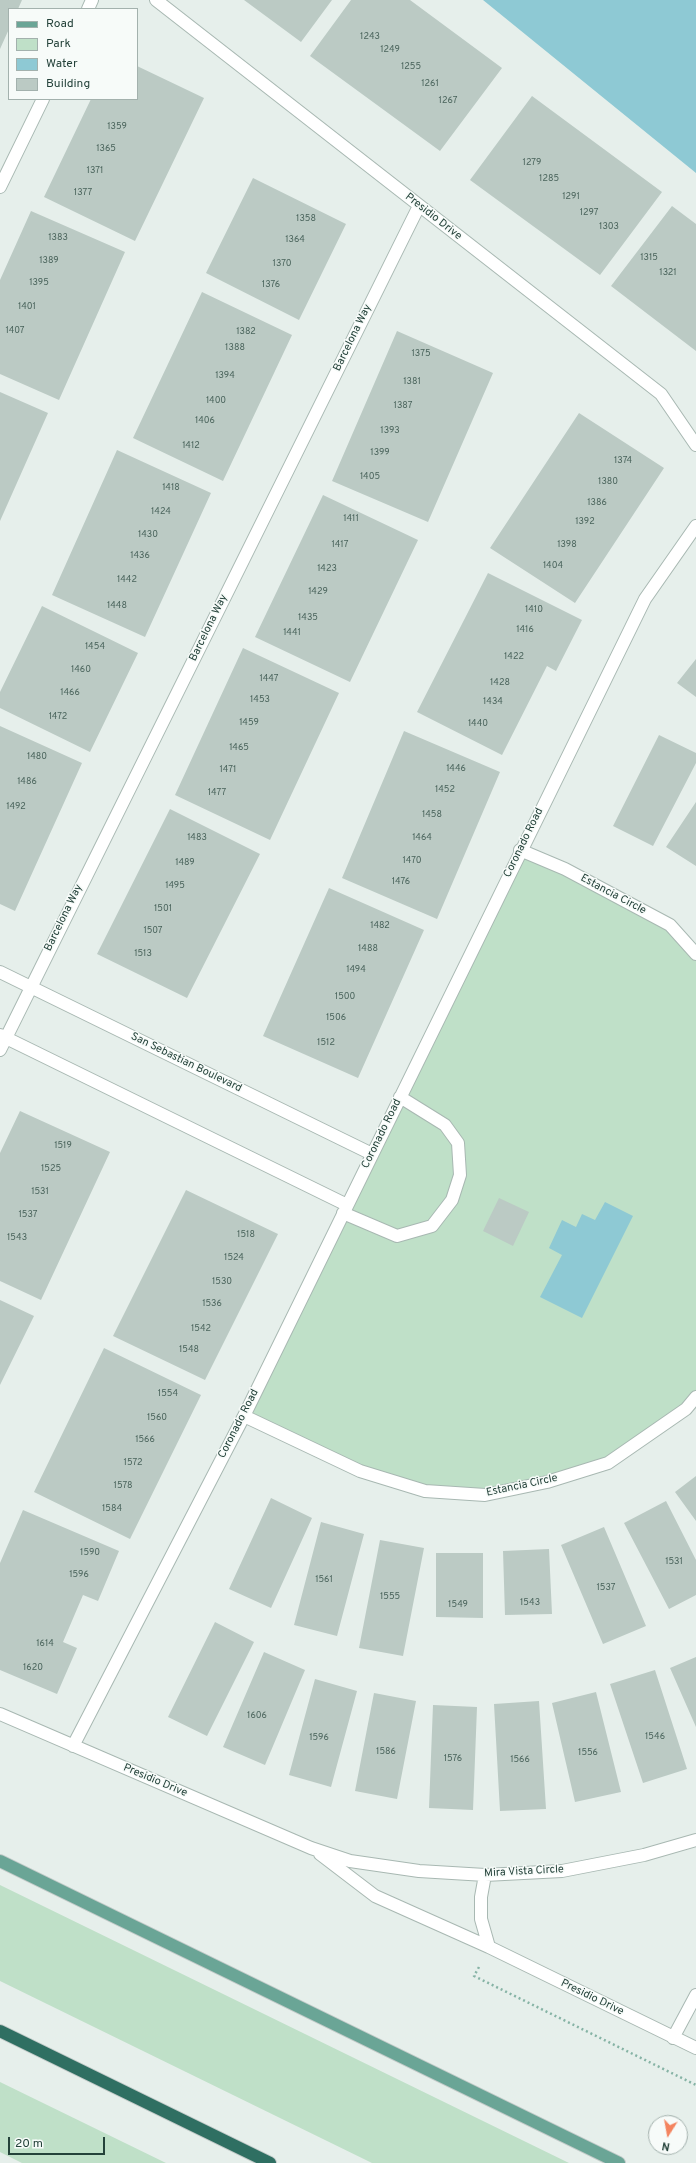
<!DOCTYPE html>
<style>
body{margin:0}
#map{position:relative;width:696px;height:2163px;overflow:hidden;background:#e6efeb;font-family:Overpass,sans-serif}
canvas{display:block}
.legend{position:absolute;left:8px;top:8px;width:130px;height:92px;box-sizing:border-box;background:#f7fbf9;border:1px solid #a3b1ad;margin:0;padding:5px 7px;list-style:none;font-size:12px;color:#24423a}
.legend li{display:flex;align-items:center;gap:8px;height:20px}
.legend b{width:20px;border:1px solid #a3b1ad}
.north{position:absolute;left:648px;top:2115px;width:40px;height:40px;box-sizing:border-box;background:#f7fbf9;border:1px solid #a3b1ad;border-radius:50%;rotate:191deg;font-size:11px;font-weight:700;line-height:16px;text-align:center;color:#24423a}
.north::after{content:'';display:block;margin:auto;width:14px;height:18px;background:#f4845f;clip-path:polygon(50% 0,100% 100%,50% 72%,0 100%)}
.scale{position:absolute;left:8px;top:2137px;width:97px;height:18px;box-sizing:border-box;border:2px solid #24423a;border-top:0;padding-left:5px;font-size:12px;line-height:14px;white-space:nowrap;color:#24423a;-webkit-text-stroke:3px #f7fbf9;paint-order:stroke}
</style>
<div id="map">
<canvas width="696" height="2163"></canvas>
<ul class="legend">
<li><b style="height:5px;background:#6aa596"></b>Road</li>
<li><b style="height:11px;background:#bfe0c8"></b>Park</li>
<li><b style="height:11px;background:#8ec9d4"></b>Water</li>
<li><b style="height:11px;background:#bbcac4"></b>Building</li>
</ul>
<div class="north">N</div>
<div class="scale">20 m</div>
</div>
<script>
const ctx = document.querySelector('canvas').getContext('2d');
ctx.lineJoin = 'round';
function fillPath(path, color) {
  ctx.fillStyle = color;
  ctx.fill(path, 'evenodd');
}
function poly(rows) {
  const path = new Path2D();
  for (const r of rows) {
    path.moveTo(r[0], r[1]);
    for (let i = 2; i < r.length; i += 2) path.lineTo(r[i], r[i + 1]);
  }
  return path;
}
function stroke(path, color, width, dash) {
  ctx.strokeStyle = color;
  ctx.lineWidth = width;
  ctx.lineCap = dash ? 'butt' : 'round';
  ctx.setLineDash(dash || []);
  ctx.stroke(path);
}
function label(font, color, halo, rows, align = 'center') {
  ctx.font = font + ' Overpass,sans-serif';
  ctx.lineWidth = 3;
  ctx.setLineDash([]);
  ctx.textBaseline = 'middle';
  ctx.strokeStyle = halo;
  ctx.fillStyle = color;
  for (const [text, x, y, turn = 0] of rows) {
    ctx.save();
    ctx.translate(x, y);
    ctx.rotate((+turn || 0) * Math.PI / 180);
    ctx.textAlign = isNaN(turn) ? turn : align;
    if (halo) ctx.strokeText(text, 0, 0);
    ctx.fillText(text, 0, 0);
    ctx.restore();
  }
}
const green = poly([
 [520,850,670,925,696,954,696,1397,608,1463,485,1495,425,1491,360,1471,244,1416],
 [0,1885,569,2163,372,2163,0,1981],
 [0,2082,166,2163,22,2163,0,2152]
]);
const water = poly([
 [483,0,696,0,696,173],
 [605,1202,633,1216,582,1318,540,1297,562,1255,549,1248,562,1220,576,1227,582,1214,595,1220]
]);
const building = poly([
 [0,0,22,0,18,9,9,9,9,29,0,49],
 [244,0,332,0,301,42],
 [351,0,410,0,502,68,440,151,310,56],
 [137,66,204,98,135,241,44,197,91,99,137,99],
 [532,96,662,192,600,275,470,180],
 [253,178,346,224,299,320,206,273],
 [672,206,696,224,696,351,611,286],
 [31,211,125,252,59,400,0,374,0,280],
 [202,292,292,335,223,481,133,438],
 [397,331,493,373,428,522,332,481],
 [0,392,48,413,0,521],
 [579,413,664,468,575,603,490,548],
 [117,450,211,493,145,637,52,595],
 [323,495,418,540,350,682,255,637],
 [488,573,582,620,556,671,547,666,502,755,417,712],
 [42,606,138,653,90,752,0,708,0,692],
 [243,648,339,693,270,840,175,795],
 [696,659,696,697,677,683],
 [0,726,82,763,15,911,0,904],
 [404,731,500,772,437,919,342,878],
 [659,735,696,753,696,763,653,846,613,826],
 [696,802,696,866,666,847],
 [170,809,260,854,187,998,97,954],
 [329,888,424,930,358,1078,263,1036],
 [20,1111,110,1152,41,1300,0,1281,0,1153],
 [186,1190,278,1234,205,1380,113,1336],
 [499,1198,529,1212,513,1246,483,1231],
 [0,1300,34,1316,0,1385],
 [104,1348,201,1395,130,1539,34,1492],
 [696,1476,696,1521,675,1492],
 [271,1498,312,1518,271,1608,229,1589],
 [666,1501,696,1560,696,1595,669,1609,624,1523],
 [23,1510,119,1551,98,1601,83,1595,63,1642,77,1648,57,1694,0,1670,0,1563],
 [321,1522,364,1534,337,1636,294,1625],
 [604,1527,646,1626,603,1644,561,1545],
 [380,1540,424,1548,403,1656,359,1648],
 [549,1549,552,1614,505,1615,503,1551],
 [436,1553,483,1553,483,1618,436,1617],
 [215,1622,254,1642,207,1736,168,1717],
 [264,1652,305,1670,265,1765,223,1747],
 [696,1657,696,1727,670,1668],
 [655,1670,687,1769,643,1783,610,1684],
 [315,1679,357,1691,331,1787,289,1775],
 [596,1692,621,1792,575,1802,552,1703],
 [374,1693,416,1701,397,1799,355,1791],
 [539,1701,546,1809,500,1811,494,1704],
 [433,1705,477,1707,473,1810,429,1808]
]);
const path = poly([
 [479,1967,474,1976,696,2085]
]);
const minor = poly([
 [156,0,661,394,696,445],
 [88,9,92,0],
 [0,187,43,99],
 [520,850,565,869,670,925,696,954],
 [0,972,372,1154],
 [0,1035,347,1205],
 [0,1050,419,206],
 [343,1213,397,1236,432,1226,452,1200,460,1175,458,1143,445,1125,400,1097],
 [244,1416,360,1471,425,1491,485,1495,547,1482,608,1463,686,1409,696,1397],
 [0,1714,311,1848,350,1861,419,1871,485,1875,562,1871,644,1855,696,1840],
 [73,1746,244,1416,645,599,696,526],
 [320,1854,375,1896,489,1947,696,2048],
 [485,1875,481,1897,481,1919,489,1947],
 [673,2038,696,1995]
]);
const major = poly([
 [0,1861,619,2163]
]);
const highway = poly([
 [0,2031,270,2163]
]);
const numberNames = [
 ["1243",370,37],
 ["1249",390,50],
 ["1255",411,67],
 ["1261",430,84],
 ["1267",448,101],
 ["1359",117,127],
 ["1365",106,149],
 ["1279",532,163],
 ["1371",95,171],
 ["1285",549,179],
 ["1377",83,193],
 ["1291",571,197],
 ["1297",589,213],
 ["1358",306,219],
 ["1303",609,227],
 ["1383",58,238],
 ["1364",295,240],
 ["1315",649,258],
 ["1389",49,261],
 ["1370",282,264],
 ["1321",668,273],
 ["1395",39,283],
 ["1376",271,285],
 ["1401",27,307],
 ["1407",15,331],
 ["1382",246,332],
 ["1388",235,348],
 ["1375",421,354],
 ["1394",225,376],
 ["1381",412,382],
 ["1400",216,401],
 ["1387",403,406],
 ["1406",205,421],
 ["1393",390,431],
 ["1412",191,446],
 ["1399",380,453],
 ["1374",623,461],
 ["1405",370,477],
 ["1380",608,482],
 ["1418",171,488],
 ["1386",597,503],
 ["1424",161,512],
 ["1411",351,519],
 ["1392",585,522],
 ["1430",148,535],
 ["1417",340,545],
 ["1398",567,545],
 ["1436",140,556],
 ["1404",553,566],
 ["1423",327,569],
 ["1442",127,580],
 ["1429",318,592],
 ["1448",117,606],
 ["1410",534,610],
 ["1435",308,618],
 ["1416",525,630],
 ["1441",292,633],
 ["1454",95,647],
 ["1422",514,657],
 ["1460",81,670],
 ["1447",269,679],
 ["1428",500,683],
 ["1466",70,693],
 ["1453",260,700],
 ["1434",493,702],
 ["1472",58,717],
 ["1459",249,723],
 ["1440",478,724],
 ["1465",239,748],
 ["1480",37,757],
 ["1446",456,769],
 ["1471",228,770],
 ["1486",27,782],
 ["1452",445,790],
 ["1477",217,793],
 ["1492",16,807],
 ["1458",432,815],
 ["1483",197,838],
 ["1464",422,838],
 ["1470",412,861],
 ["1489",185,863],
 ["1476",401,882],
 ["1495",175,886],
 ["1501",163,909],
 ["1482",380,926],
 ["1507",153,931],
 ["1488",368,949],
 ["1513",143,954],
 ["1494",356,970],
 ["1500",345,997],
 ["1506",336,1018],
 ["1512",326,1043],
 ["1519",63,1146],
 ["1525",51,1169],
 ["1531",40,1192],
 ["1537",28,1215],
 ["1518",246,1235],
 ["1543",17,1238],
 ["1524",234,1258],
 ["1530",222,1282],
 ["1536",212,1304],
 ["1542",201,1329],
 ["1548",189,1350],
 ["1554",168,1394],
 ["1560",157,1418],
 ["1566",145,1440],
 ["1572",133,1463],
 ["1578",123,1486],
 ["1584",112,1509],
 ["1590",90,1553],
 ["1531",674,1562],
 ["1596",79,1575],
 ["1561",324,1580],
 ["1537",606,1588],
 ["1555",390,1597],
 ["1543",530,1603],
 ["1549",458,1605],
 ["1614",45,1644],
 ["1620",33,1668],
 ["1606",257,1716],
 ["1546",655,1737],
 ["1596",319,1738],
 ["1586",386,1752],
 ["1556",588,1753],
 ["1576",453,1759],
 ["1566",520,1760]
];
const streetNames = [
 ["Presidio Drive",433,217,38],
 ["Barcelona Way",353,338,-64],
 ["Barcelona Way",209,628,-64],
 ["Coronado Road",524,843,-64],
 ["Estancia Circle",613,895,28],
 ["Barcelona Way",64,918,-64],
 ["San Sebastian Boulevard",186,1063,26],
 ["Coronado Road",382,1134,-64],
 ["Coronado Road",239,1424,-63],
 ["Estancia Circle",522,1486,-12],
 ["Presidio Drive",155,1781,23],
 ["Mira Vista Circle",524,1872,-3],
 ["Presidio Drive",592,1998,26]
];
fillPath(green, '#bfe0c8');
fillPath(water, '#8ec9d4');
fillPath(building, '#bbcac4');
stroke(minor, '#a8b8b2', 14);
stroke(major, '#c2cac8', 14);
stroke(highway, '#c2cac8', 14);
stroke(path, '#86b3a5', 2.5, [2, 3]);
stroke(minor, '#fff', 12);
stroke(major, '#6aa596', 12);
stroke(highway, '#2f6f62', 12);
label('9px', '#4a645c', null, numberNames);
label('11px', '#24423a', '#f7fbf9', streetNames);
</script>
